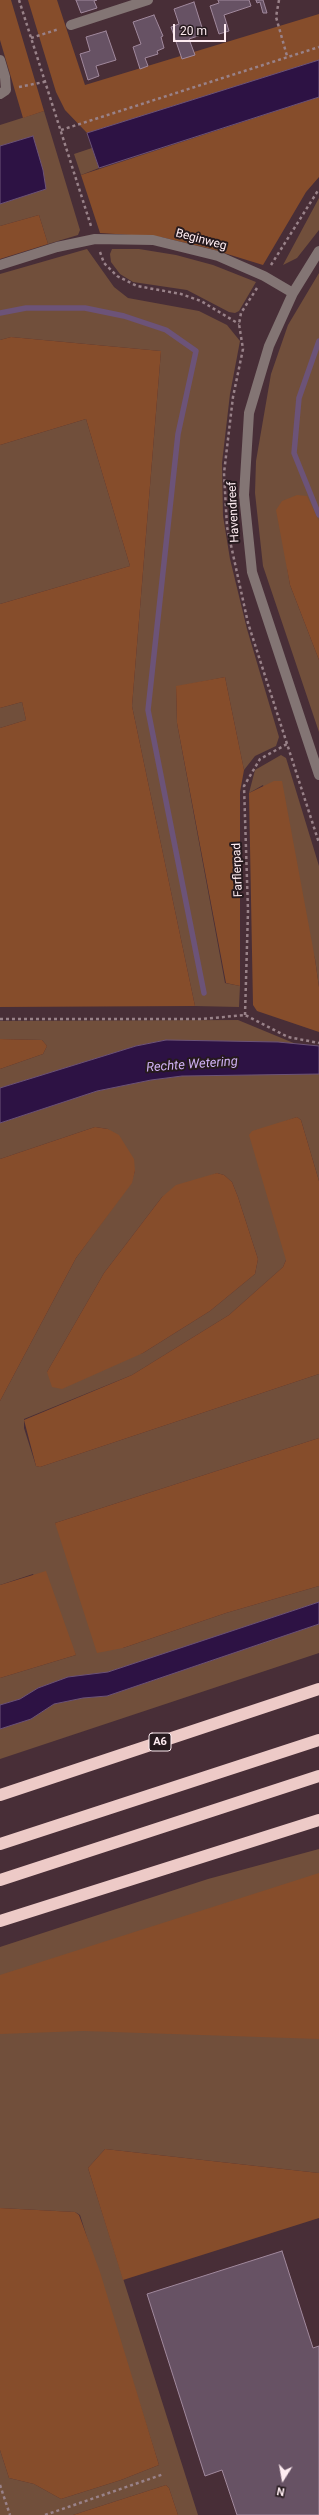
<!DOCTYPE html>
<style>
body{margin:0}
#map{position:relative;width:319px;height:2515px;overflow:hidden;background:#482e37;font-family:Roboto,sans-serif}
canvas{display:block}
.north{position:absolute;left:263px;top:2459px;width:40px;height:40px;-webkit-text-stroke:3px #261a1e;paint-order:stroke;rotate:191deg;font-size:11px;font-weight:700;line-height:16px;text-align:center;color:#feecf1}
.north::after{content:'';display:block;margin:auto;width:14px;height:18px;background:#feecf1;clip-path:polygon(50% 0,100% 100%,50% 72%,0 100%)}
.scale{position:absolute;left:173px;top:24px;width:53px;height:18px;box-sizing:border-box;border:2px solid #feecf1;border-top:0;padding-left:5px;font-size:12px;line-height:14px;white-space:nowrap;color:#feecf1;-webkit-text-stroke:3px #261a1e;paint-order:stroke}
</style>
<div id="map">
<canvas width="319" height="2515"></canvas>
<div class="north">N</div>
<div class="scale">20 m</div>
</div>
<script>
const ctx = document.querySelector('canvas').getContext('2d');
ctx.lineJoin = 'round';
function fillPath(path, color) {
  ctx.fillStyle = color;
  ctx.fill(path, 'evenodd');
}
function poly(rows) {
  const path = new Path2D();
  for (const r of rows) {
    path.moveTo(r[0], r[1]);
    for (let i = 2; i < r.length; i += 2) path.lineTo(r[i], r[i + 1]);
  }
  return path;
}
function stroke(path, color, width, dash) {
  ctx.strokeStyle = color;
  ctx.lineWidth = width;
  ctx.lineCap = dash ? 'butt' : 'round';
  ctx.setLineDash(dash || []);
  ctx.stroke(path);
}
function label(font, color, halo, rows, align = 'center') {
  ctx.font = font + ' Roboto,sans-serif';
  ctx.lineWidth = 4;
  ctx.setLineDash([]);
  ctx.textBaseline = 'middle';
  ctx.strokeStyle = halo;
  ctx.fillStyle = color;
  for (const [text, x, y, turn = 0] of rows) {
    ctx.save();
    ctx.translate(x, y);
    ctx.rotate((+turn || 0) * Math.PI / 180);
    ctx.textAlign = isNaN(turn) ? turn : align;
    if (halo) ctx.strokeText(text, 0, 0);
    ctx.fillText(text, 0, 0);
    ctx.restore();
  }
}
const green = poly([
 [44,111,80,230,78,235,48,244,39,215,0,226,0,204,46,189,33,136,0,146,0,125],
 [92,148,99,168,81,175,74,154],
 [319,198,319,230,297,258,283,265],
 [87,249,114,287,128,298,199,311,227,325,240,341,230,394,222,463,223,516,230,559,247,629,279,737,276,746,255,756,244,770,225,677,176,687,177,723,225,983,240,986,239,1007,195,1006,132,706,161,351,11,337,0,340,0,274],
 [112,249,139,249,176,255,213,265,256,282,239,311,235,313,229,312,187,290,133,282,120,274,111,262,110,254],
 [319,273,319,553,287,567,290,585,319,660,319,732,263,566,255,493,256,461,271,374,288,325],
 [86,419,130,566,0,604,0,445],
 [22,702,26,720,0,728,0,708],
 [281,755,286,758,319,866,319,987,315,959,263,785,249,793,255,770],
 [238,1020,296,1044,166,1040,136,1046,0,1088,0,1069,43,1054,47,1046,42,1040,0,1039,0,1021],
 [259,1074,319,1074,319,1181,301,1120,297,1117,286,1121,286,1260,283,1267,229,1315,132,1375,24,1419,24,1428,36,1466,40,1467,319,1374,319,1438,55,1523,123,1648,226,1613,319,1586,319,1602,108,1672,68,1677,38,1688,20,1699,0,1705,0,1678,76,1655,33,1574,0,1585,0,1401,76,1258,131,1183,135,1171,108,1129,95,1127,0,1159,0,1123,97,1091,151,1080,182,1076],
 [217,1173,224,1175,232,1182,238,1197,258,1259,255,1274,210,1311,143,1353,47,1372,104,1273,162,1197],
 [319,1624,319,1653,0,1759,0,1729,31,1719,54,1704,83,1698,107,1696],
 [319,1849,319,2173,105,2149,88,2168,198,2515,178,2515,169,2488,166,2485,73,2515,0,2515,0,2450,9,2478,34,2484,61,2499,121,2480,159,2465,80,2215,75,2212,0,2208,0,1947,208,1879]
]);
const forest = poly([
 [0,0,11,0,44,111,23,118,0,40],
 [28,0,57,0,85,85,319,14,319,60,87,133,65,110,56,92],
 [319,97,319,177,306,192,263,265,211,249,161,237,100,233,81,175],
 [39,215,48,244,0,259,0,226],
 [11,337,161,351,132,706,195,1006,0,1007,0,728,26,720,22,702,0,708,0,604,130,566,86,419,0,445,0,340],
 [297,495,307,496,319,521,319,660,290,585,276,510,282,501],
 [225,677,244,770,240,792,240,986,226,983,177,723,176,686],
 [274,781,282,781,315,959,319,987,319,1032,257,1011,253,1005,249,793],
 [0,1039,42,1040,47,1046,43,1054,0,1069],
 [297,1117,301,1120,319,1181,319,1374,40,1467,36,1466,24,1420,132,1375,229,1315,283,1267,286,1260,249,1135,252,1131],
 [95,1127,108,1129,119,1135,134,1159,135,1171,132,1183,76,1258,0,1401,0,1159],
 [217,1173,224,1175,232,1182,238,1197,258,1259,255,1274,210,1311,143,1353,62,1389,52,1387,47,1372,104,1273,162,1197,176,1185],
 [319,1438,319,1586,226,1613,123,1648,97,1653,55,1523],
 [46,1571,76,1655,0,1678,0,1585],
 [319,1873,319,2039,83,2031,0,2034,0,1975],
 [105,2149,319,2173,319,2218,123,2280,88,2168],
 [0,2208,75,2212,79,2215,100,2272,159,2465,121,2480,61,2499,34,2484,9,2478,0,2450],
 [166,2485,169,2488,178,2515,73,2515]
]);
const water = poly([
 [319,60,319,97,99,168,87,133,319,60],
 [33,136,43,170,46,189,0,204,0,146,33,136],
 [166,1040,278,1042,319,1046,319,1074,182,1076,151,1080,97,1091,0,1123,0,1088,136,1046,166,1040],
 [319,1602,319,1624,107,1696,83,1698,54,1704,31,1719,0,1729,0,1705,20,1699,38,1688,68,1677,108,1672,319,1602]
]);
const stream = poly([
 [0,313,26,308,85,308,124,316,166,330,196,351,178,434,148,710,204,993],
 [319,341,299,398,294,453,319,515]
]);
const building = poly([
 [76,0,97,0,94,1,97,8,81,13,76,0],
 [218,0,249,0,251,6,224,15,229,31,219,34,210,6,219,3,218,0],
 [256,0,263,0,267,13,263,13,260,2,257,3,256,0],
 [194,2,204,34,189,39,195,55,182,59,171,27,179,24,174,9,194,2],
 [154,15,163,36,161,37,164,48,157,51,158,54,145,58,148,66,140,69,133,47,141,44,133,22,154,15],
 [106,31,116,60,96,66,99,76,88,80,80,54,90,51,86,37,106,31],
 [282,2251,313,2348,319,2346,319,2515,237,2515,222,2470,205,2476,147,2294,282,2251]
]);
const path = poly([
 [19,0,91,226],
 [279,0,276,17,287,56],
 [31,38,59,29],
 [19,87,44,82],
 [61,130,319,47],
 [100,252,104,263,117,276,137,286,181,294,201,301,239,324],
 [271,265,319,189],
 [257,288,241,313,239,324,243,349,233,397,224,473,227,527,248,623,319,843],
 [245,1015,248,911,244,786,260,759,287,744],
 [0,1019,202,1019,245,1015,288,1037,319,1043],
 [0,2485,10,2515],
 [45,2515,164,2474]
]);
const minor = poly([
 [71,25,148,0],
 [0,60,5,77,6,90,0,94],
 [319,251,293,293,269,346,249,413,244,495,252,572,319,775],
 [0,265,57,247,95,239,153,240,218,256,264,276,293,293]
]);
const highway = poly([
 [0,1795,319,1689],
 [0,1844,319,1740],
 [0,1880,319,1776],
 [0,1921,319,1820]
]);
const shields = [
 [160,1742,22]
];
const shieldNames = [
 ["A6",160,1742]
];
const streetNames = [
 ["Beginweg",201,240,15],
 ["Havendreef",234,512,-93],
 ["Farflerpad",238,870,-92]
];
const waterNames = [
 ["Rechte Wetering",192,1065,-4]
];
fillPath(green, '#714f3b');
fillPath(forest, '#864d2b');
fillPath(water, '#2d1244');
stroke(water, '#6c5378', 1);
stroke(stream, '#6c5378', 5.5);
fillPath(building, '#675264');
stroke(building, '#a1899d', 1);
stroke(path, '#998289', 2.5, [3, 3]);
stroke(minor, '#837574', 10);
stroke(highway, '#edcac7', 12);
for (const [x, y, w] of shields) {
  const box = new Path2D();
  box.roundRect(x - w / 2, y - 9, w, 18, 3);
  ctx.fillStyle = '#261a1e';
  ctx.fill(box);
  stroke(box, '#feecf1', 1);
}
label('bold 11px', '#feecf1', null, shieldNames);
label('12px', '#feecf1', '#261a1e', streetNames);
label('italic 13px', '#cfb1f3', '#261a1e', waterNames);
</script>
